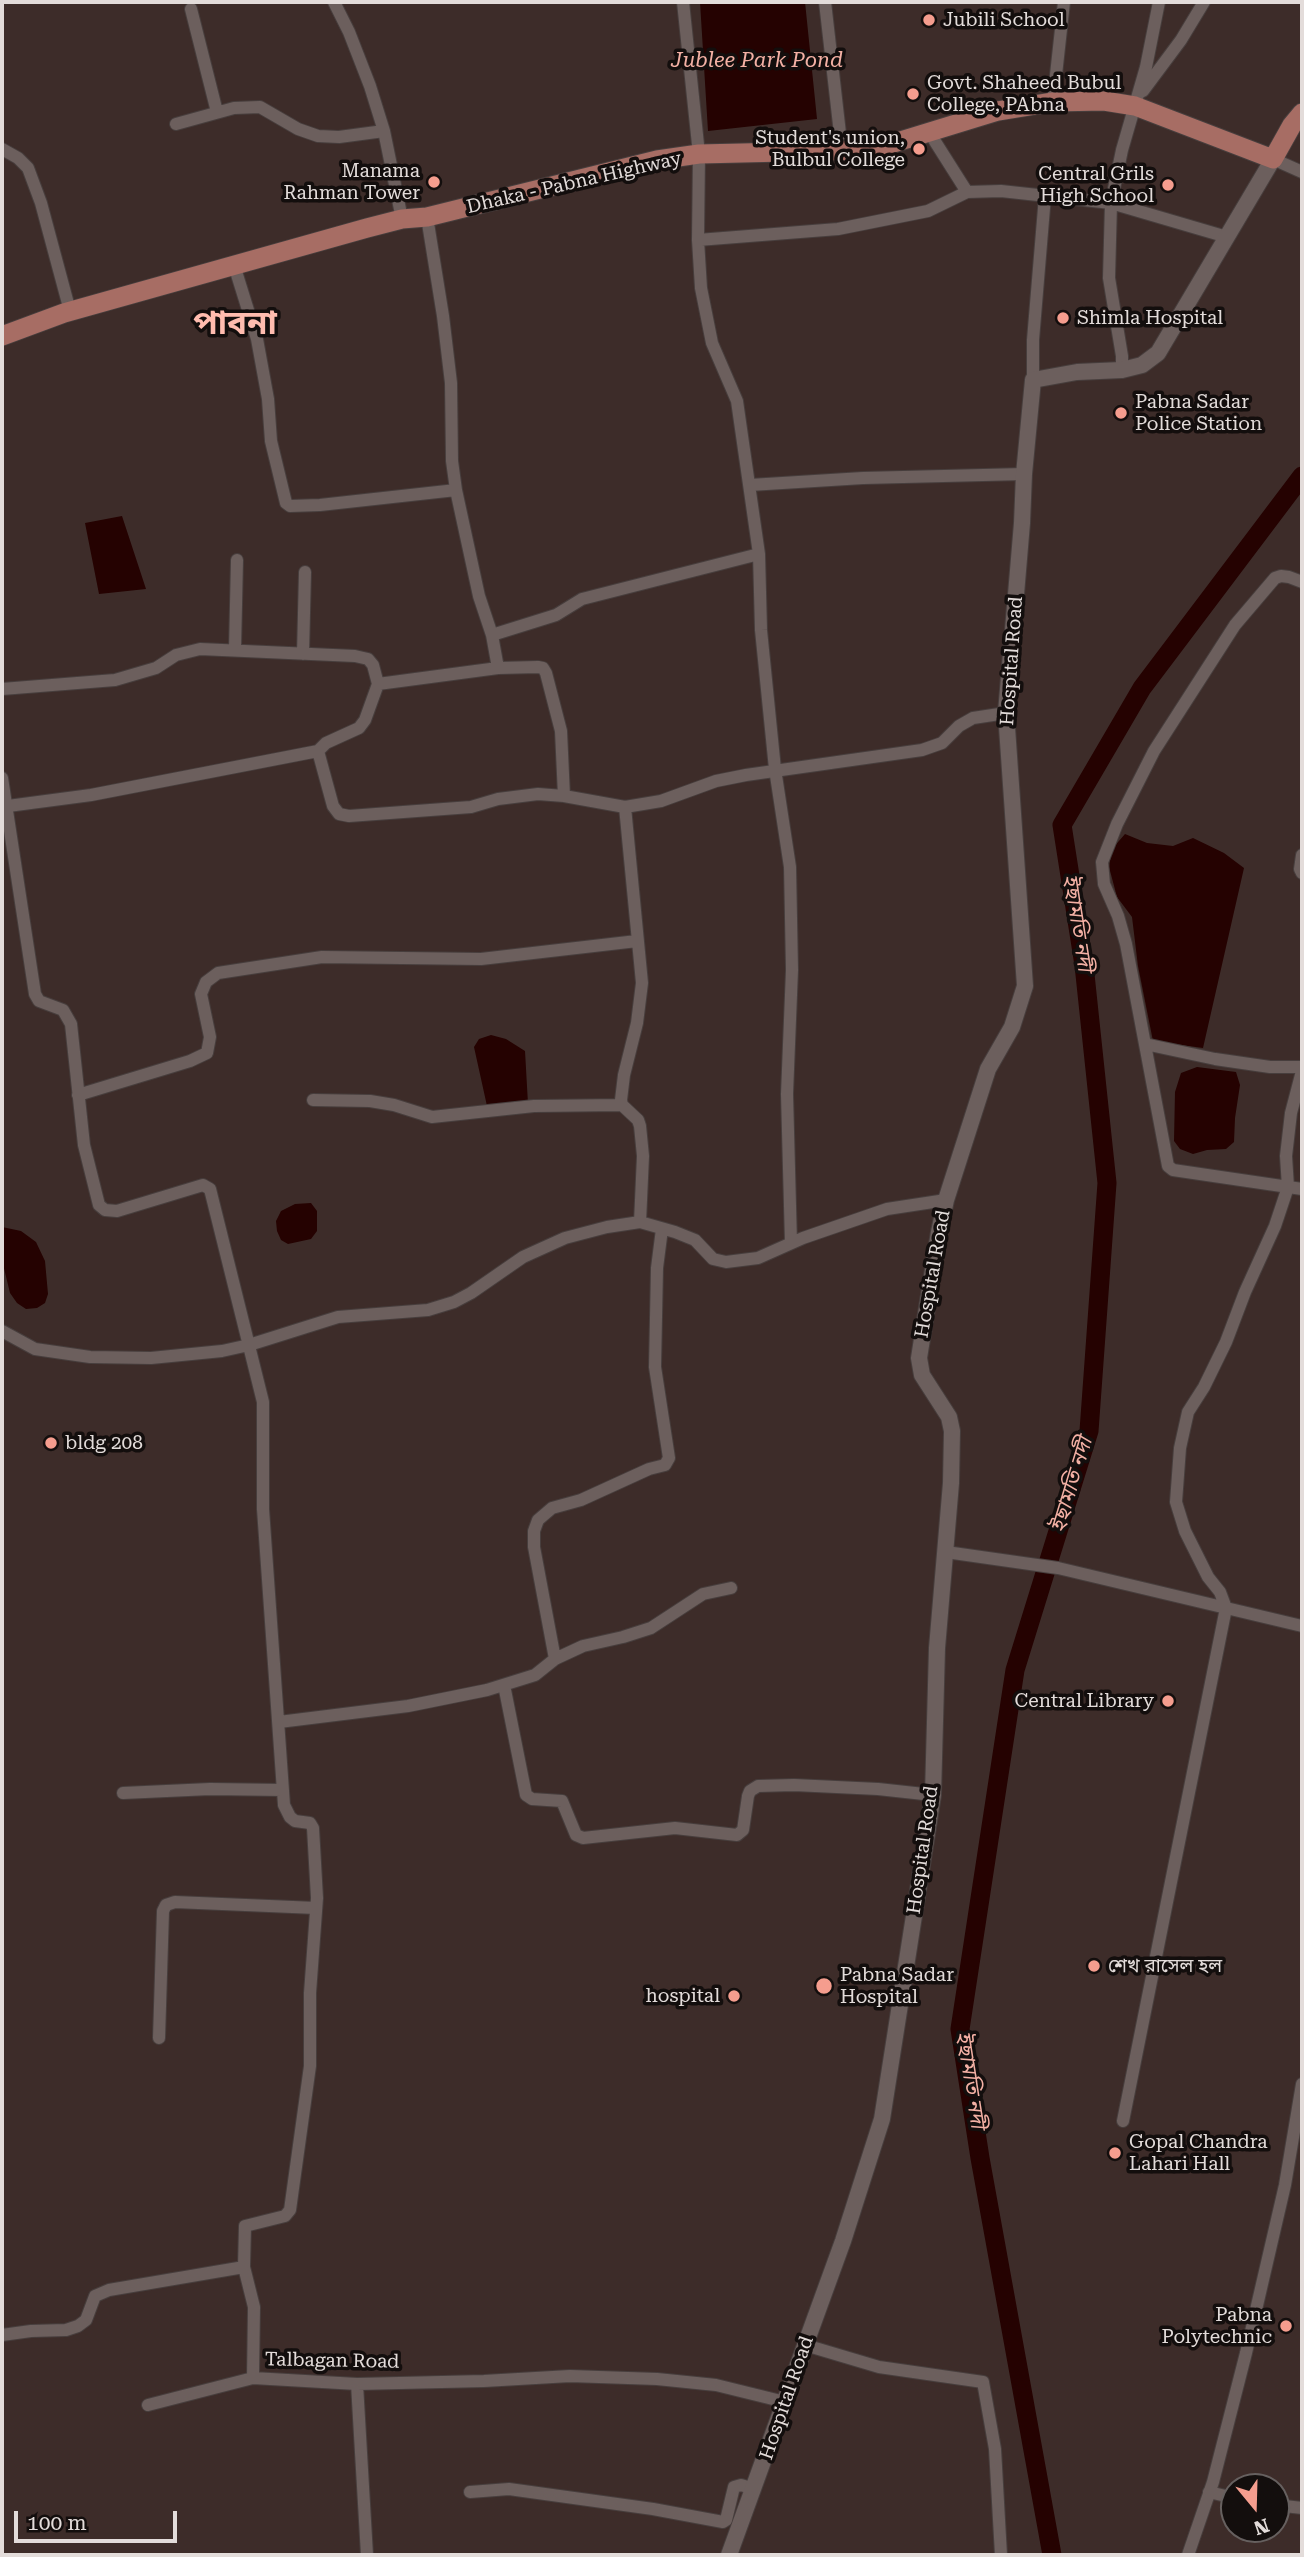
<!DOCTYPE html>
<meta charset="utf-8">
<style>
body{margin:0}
#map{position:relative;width:1304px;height:2557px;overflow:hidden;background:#2e2321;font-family:"Roboto Serif",serif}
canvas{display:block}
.frame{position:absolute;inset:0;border:4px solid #e3dcda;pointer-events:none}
.north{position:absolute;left:1220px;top:2473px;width:70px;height:70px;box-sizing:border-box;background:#130e0d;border:2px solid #66605f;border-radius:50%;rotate:161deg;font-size:19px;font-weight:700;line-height:28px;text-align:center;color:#e3dcda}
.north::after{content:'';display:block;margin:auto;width:24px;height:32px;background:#f59d8e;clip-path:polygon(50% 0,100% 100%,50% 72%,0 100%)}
.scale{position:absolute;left:14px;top:2511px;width:163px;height:32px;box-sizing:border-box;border:4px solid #e3dcda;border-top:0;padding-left:9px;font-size:21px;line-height:24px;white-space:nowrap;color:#e3dcda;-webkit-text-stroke:5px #130e0d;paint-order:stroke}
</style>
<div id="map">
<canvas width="1304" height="2557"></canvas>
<div class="frame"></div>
<div class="north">N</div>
<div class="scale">100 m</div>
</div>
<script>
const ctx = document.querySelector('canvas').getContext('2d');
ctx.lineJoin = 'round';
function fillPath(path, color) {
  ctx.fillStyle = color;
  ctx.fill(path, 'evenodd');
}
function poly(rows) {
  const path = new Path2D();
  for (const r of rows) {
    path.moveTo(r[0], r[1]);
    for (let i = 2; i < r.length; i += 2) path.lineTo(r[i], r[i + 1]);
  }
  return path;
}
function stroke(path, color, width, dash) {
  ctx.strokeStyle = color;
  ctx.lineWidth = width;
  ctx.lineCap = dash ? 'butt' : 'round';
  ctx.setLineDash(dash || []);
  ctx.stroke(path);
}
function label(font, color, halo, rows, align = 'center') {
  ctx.font = font + ' "Roboto Serif","Noto Sans Bengali",serif';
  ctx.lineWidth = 7;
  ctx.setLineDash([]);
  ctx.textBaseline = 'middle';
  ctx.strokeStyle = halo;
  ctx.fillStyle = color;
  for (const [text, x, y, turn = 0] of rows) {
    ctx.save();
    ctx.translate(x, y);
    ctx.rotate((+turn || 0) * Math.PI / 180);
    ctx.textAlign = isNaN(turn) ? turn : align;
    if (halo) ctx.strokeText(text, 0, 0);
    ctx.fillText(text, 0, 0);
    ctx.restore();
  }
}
const built = poly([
 [2,2,1302,2,1302,2555,2,2555],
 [1234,2487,1276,2487,1276,2529,1234,2529]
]);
const water = poly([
 [700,2,805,2,817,119,708,131],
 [122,516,146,589,99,594,85,523],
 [1125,834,1147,843,1173,846,1193,838,1224,853,1244,868,1203,1048,1153,1041,1138,966,1132,917,1117,897,1109,867,1112,849],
 [491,1035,506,1039,525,1051,528,1104,487,1106,474,1047,479,1039],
 [1197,1067,1236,1072,1240,1085,1235,1118,1234,1142,1226,1149,1207,1150,1193,1154,1180,1149,1174,1141,1175,1092,1181,1073],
 [311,1203,317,1211,317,1231,311,1239,288,1244,281,1240,277,1231,276,1221,281,1211,295,1204],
 [2,1227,21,1231,36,1242,45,1261,48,1294,45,1303,37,1308,26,1309,17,1303,10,1293,2,1260]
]);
const river = poly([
 [1052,2555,980,2158,960,2029,1015,1670,1089,1431,1107,1183,1084,965,1062,825,1142,688,1302,476]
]);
const minor = poly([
 [334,2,349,32,370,86,384,131,402,219],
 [683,2,699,154,698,240,701,288,712,343,737,401,759,554,761,630,775,769,790,867,792,970,787,1094,791,1243],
 [825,2,842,151],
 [191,9,217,112],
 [1143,91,1181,40,1204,2],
 [1053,102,1064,2],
 [176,124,234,108,260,107,298,129,318,136,339,137,384,131],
 [929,132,967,192],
 [2,149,18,158,28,168,41,203,70,311],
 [1273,159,1302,172],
 [427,217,443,316,451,383,452,461,456,490,479,596,492,635],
 [698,240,838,229,928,211,967,192,1001,191,1111,203,1227,237],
 [234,265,257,339,268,399,271,441,286,503,290,506,320,505,456,490],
 [1122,370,1122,356,1109,278,1111,203,1122,150,1146,67,1159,2],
 [1033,380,1033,340,1045,196],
 [750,485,863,478,1024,474],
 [1302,582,1289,577,1281,576,1275,578,1235,625,1154,751,1117,824,1102,862,1104,884,1118,916,1126,944,1168,1166,1173,1170,1302,1189],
 [235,649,237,560],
 [303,654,305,572],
 [498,668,538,667,543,668,546,673,561,731,564,796],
 [2,689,115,680,156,668,176,655,200,649,355,656,368,659,373,665,378,684],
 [318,751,333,806,339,814,349,816,471,807,498,799,538,794,564,796,625,807,661,801,716,781,746,775,922,750,942,743,959,726,973,718,1006,713],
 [2,778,35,994,39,1001,63,1010,71,1024,84,1145,99,1205,105,1210,117,1211,203,1185,210,1189,263,1402,263,1509,284,1805,290,1817,295,1821,310,1823,313,1828,317,1898,310,1993,310,2066,290,2210,285,2216,245,2226,244,2267],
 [8,806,91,795,318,751,326,743,359,728,365,720,378,684,498,668,492,635,556,615,582,599,759,554],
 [625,807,642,983,637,1023,624,1075,621,1100,622,1105,638,1120,640,1126,643,1156,640,1222],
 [1302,855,1300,869,1302,873],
 [1145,1044,1215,1059,1270,1067,1302,1067],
 [78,1095,190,1061,207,1053,210,1037,201,994,206,982,218,973,322,957,481,959,637,941],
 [313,1100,370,1101,394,1105,432,1117,534,1106,622,1105],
 [2,1331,35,1349,90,1357,151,1358,222,1351,249,1345,338,1317,428,1310,454,1302,471,1293,523,1257,565,1238,607,1227,640,1222,675,1232,695,1240,713,1259,726,1262,758,1258,803,1238,887,1209,946,1200],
 [946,1552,1058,1568,1302,1626],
 [555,1659,534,1547,534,1531,538,1520,552,1508,581,1500,649,1469,665,1465,669,1458,655,1367,657,1268,662,1229],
 [504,1685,526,1795,532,1799,562,1801,576,1835,583,1838,675,1828,737,1835,743,1830,748,1796,750,1791,758,1786,794,1785,878,1789,933,1795],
 [279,1722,408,1706,487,1690,535,1675,555,1659,583,1646,623,1637,651,1628,703,1594,731,1588],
 [123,1793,210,1789,283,1790],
 [159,2038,163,1911,166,1905,175,1902,316,1908],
 [1123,2121,1226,1608,1220,1592,1208,1577,1185,1531,1176,1502,1180,1448,1188,1412,1204,1387,1226,1342,1245,1292,1275,1226,1288,1187,1286,1156,1291,1113,1302,1071],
 [2,2335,31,2331,66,2330,78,2326,86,2320,95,2296,109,2290,244,2267,254,2307,253,2378,357,2384,484,2381,570,2376,657,2379,716,2385,785,2402],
 [805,2345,879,2367,983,2382,995,2449,1001,2555],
 [357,2384,367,2555],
 [148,2405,253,2378],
 [470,2492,509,2489,653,2509,723,2522,726,2520,734,2487,741,2485,754,2489],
 [1209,2492,1234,2498],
 [1276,2505,1302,2508],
 [1188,2555,1213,2482,1246,2353,1285,2185,1302,2084]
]);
const secondary = poly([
 [729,2555,843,2241,882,2119,933,1795,937,1648,951,1483,952,1431,949,1417,922,1375,919,1358,939,1232,946,1200,988,1069,1012,1027,1025,986,1006,713,1022,523,1024,474,1033,380,1077,372,1122,370,1142,365,1158,353,1273,159]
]);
const primary = poly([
 [2,336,64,313,367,228,402,219,427,217,657,160,699,154,871,150,998,111,1053,102,1104,101,1135,106,1273,159,1292,125,1302,113]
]);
const markers = [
 [929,20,7,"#f59d8e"],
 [913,94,7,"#f59d8e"],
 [919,149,7,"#f59d8e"],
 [434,182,7,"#f59d8e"],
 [1168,185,7,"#f59d8e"],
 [1063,318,7,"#f59d8e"],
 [1121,413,7,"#f59d8e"],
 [51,1443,7,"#f59d8e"],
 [1168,1701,7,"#f59d8e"],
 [1094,1966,7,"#f59d8e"],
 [824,1986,9,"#f59d8e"],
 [734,1996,7,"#f59d8e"],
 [1115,2153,7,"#f59d8e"],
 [1286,2326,7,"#f59d8e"]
];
const poiNames = [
 ["Jubili School",943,20],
 ["Govt. Shaheed Bubul",927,83],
 ["College, PAbna",927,105],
 ["Student's union,",905,138,"right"],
 ["Bulbul College",905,160,"right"],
 ["Manama",420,171,"right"],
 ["Rahman Tower",420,193,"right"],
 ["Central Grils",1154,174,"right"],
 ["High School",1154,196,"right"],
 ["Shimla Hospital",1077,318],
 ["Pabna Sadar",1135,402],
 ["Police Station",1135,424],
 ["bldg 208",65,1443],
 ["Central Library",1154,1701,"right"],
 ["শেখ রাসেল হল",1108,1966],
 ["Pabna Sadar",840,1975],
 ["Hospital",840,1997],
 ["hospital",720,1996,"right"],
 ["Gopal Chandra",1129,2142],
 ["Lahari Hall",1129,2164],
 ["Pabna",1272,2315,"right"],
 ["Polytechnic",1272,2337,"right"]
];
const streetNames = [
 ["Dhaka - Pabna Highway",574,183,-13],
 ["Hospital Road",1012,661,-86],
 ["Hospital Road",933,1274,-80],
 ["Hospital Road",923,1850,-82],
 ["Talbagan Road",332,2361,1],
 ["Hospital Road",787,2398,-71]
];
const waterNames = [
 ["Jublee Park Pond",757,61],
 ["ইছামতি নদী",1077,923,81],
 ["ইছামতি নদী",1072,1485,-73],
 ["ইছামতি নদী",970,2080,81]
];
const townNames = [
 ["পাবনা",235,324]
];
fillPath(built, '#3d2c29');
fillPath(water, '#250201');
stroke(river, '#250201', 19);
stroke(minor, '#473e3d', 14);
stroke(secondary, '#473e3d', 18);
stroke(primary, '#473e3d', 21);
stroke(minor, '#6c5f5d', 12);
stroke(secondary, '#6c5f5d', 16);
stroke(primary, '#a76d64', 19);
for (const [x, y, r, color] of markers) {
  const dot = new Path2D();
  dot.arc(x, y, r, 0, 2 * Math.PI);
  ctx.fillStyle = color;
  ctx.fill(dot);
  stroke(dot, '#130e0d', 2.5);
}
label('19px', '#e3dcda', '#130e0d', poiNames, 'left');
label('19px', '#e3dcda', '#130e0d', streetNames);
label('italic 21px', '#f3b0a4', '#130e0d', waterNames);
label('bold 33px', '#ffbcaf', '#130e0d', townNames);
</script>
